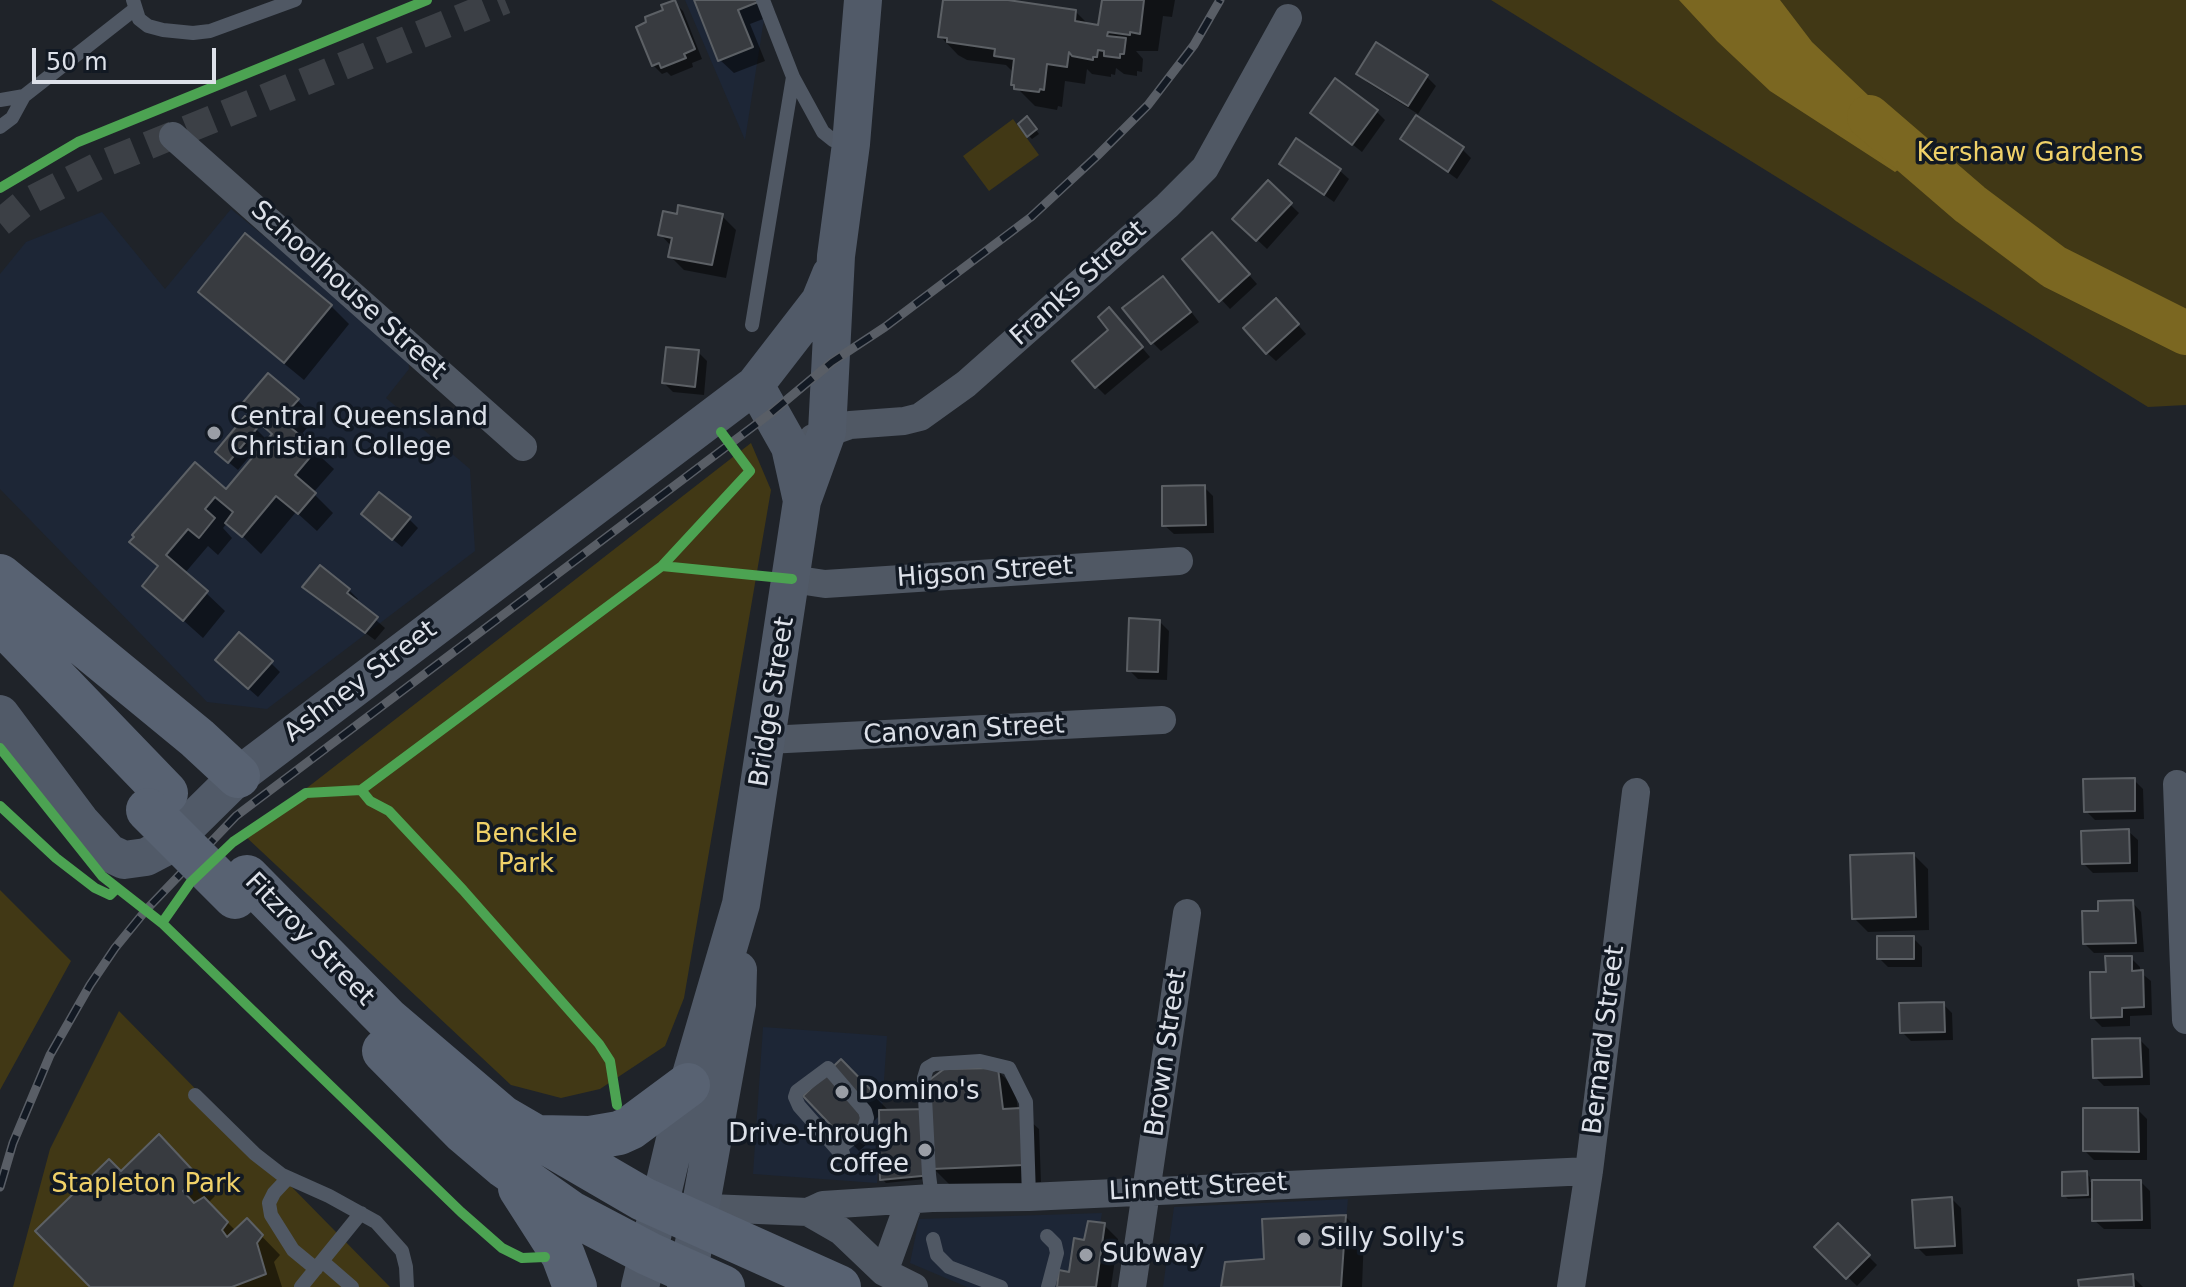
<!DOCTYPE html>
<style>
body{margin:0}
#map{position:relative;width:2186px;height:1287px;overflow:hidden;background:#1f2329;font-family:"DejaVu Sans",sans-serif}
canvas{display:block}
.scale{position:absolute;left:32px;top:48px;width:184px;height:36px;box-sizing:border-box;border:4px solid #dde1e9;border-top:0;padding-left:10px;font-size:24px;line-height:28px;white-space:nowrap;color:#dde1e9;-webkit-text-stroke:6px #121923;paint-order:stroke}
</style>
<div id="map">
<canvas width="2186" height="1287"></canvas>
<div class="scale">50 m</div>
</div>
<script>
const ctx = document.querySelector('canvas').getContext('2d');
ctx.lineJoin = 'round';
function fillPath(path, color) {
  ctx.fillStyle = color;
  ctx.fill(path, 'evenodd');
}
function poly(rows) {
  const path = new Path2D();
  for (const r of rows) {
    path.moveTo(r[0], r[1]);
    for (let i = 2; i < r.length; i += 2) path.lineTo(r[i], r[i + 1]);
  }
  return path;
}
function stroke(path, color, width, dash) {
  ctx.strokeStyle = color;
  ctx.lineWidth = width;
  ctx.lineCap = dash ? 'butt' : 'round';
  ctx.setLineDash(dash || []);
  ctx.stroke(path);
}
function label(font, color, halo, rows, align = 'center') {
  ctx.font = font + ' "DejaVu Sans",sans-serif';
  ctx.lineWidth = 7;
  ctx.setLineDash([]);
  ctx.textBaseline = 'middle';
  ctx.strokeStyle = halo;
  ctx.fillStyle = color;
  for (const [text, x, y, turn = 0] of rows) {
    ctx.save();
    ctx.translate(x, y);
    ctx.rotate((+turn || 0) * Math.PI / 180);
    ctx.textAlign = isNaN(turn) ? turn : align;
    if (halo) ctx.strokeText(text, 0, 0);
    ctx.fillText(text, 0, 0);
    ctx.restore();
  }
}
const built = poly([
 [685,0,767,0,745,140],
 [231,209,408,354,409,369,386,398,470,469,475,551,267,709,207,702,0,489,0,274,26,242,102,212,165,289],
 [763,1027,887,1036,877,1183,753,1174],
 [1348,1199,1340,1287,1163,1287,1174,1207],
 [1102,1213,1089,1287,967,1287,910,1263,919,1219]
]);
const green = poly([
 [1491,0,2186,0,2186,405,2148,407],
 [1013,119,1039,155,989,191,963,156],
 [751,443,771,490,684,998,665,1046,600,1089,561,1098,511,1085,245,836],
 [0,890,71,961,0,1090],
 [119,1011,390,1287,13,1287,50,1149]
]);
const water = poly([
 [1679,0,1780,0,1812,42,1926,150,1895,172,1770,91,1717,41]
]);
const shadow = poly([
 [696,0,770,0,776,14,750,24,765,61,734,73,720,60],
 [945,0,1015,0,1015,3,1076,12,1089,25,1100,27,1104,0,1175,0,1172,17,1163,16,1158,51,1136,51,1143,59,1142,72,1137,71,1137,76,1124,74,1116,68,1115,75,1111,74,1111,77,1092,74,1087,69,1085,84,1065,81,1062,107,1058,106,1057,110,1035,106,1013,84,1014,73,1006,65,967,60,958,55,940,36],
 [674,2,683,11,702,59,692,63,693,67,671,76,667,72,662,74,653,65],
 [1359,74,1427,77,1436,86,1418,114,1368,83],
 [1376,111,1385,120,1362,152,1313,113],
 [1031,123,1039,134,1032,139,1028,135],
 [1402,139,1462,149,1471,158,1457,179],
 [1281,164,1340,171,1349,179,1334,202],
 [1268,183,1299,213,1267,249,1235,219],
 [678,216,722,216,736,230,726,278,684,270,670,256,672,247,660,234],
 [1221,243,1257,284,1230,309,1184,259],
 [1172,287,1199,322,1161,351,1152,342],
 [201,291,331,306,349,324,304,380,219,310],
 [1285,310,1306,334,1276,361,1267,353],
 [1118,319,1150,357,1105,395,1097,387,1111,330],
 [698,352,707,361,704,395,673,392,664,383],
 [297,400,316,418,299,437,334,469,313,493,333,513,317,531,296,512,261,554,228,522,223,528,232,538,218,555,208,546,185,573,225,611,203,638,145,586,159,568,132,542,189,469,227,492,274,435,261,424],
 [256,429,265,438,238,470,226,460],
 [1204,487,1213,496,1214,533,1174,534,1164,525],
 [409,519,418,528,402,547,373,523],
 [349,590,358,599,355,602,385,628,375,640,314,595],
 [1160,622,1169,631,1167,680,1138,679,1129,670],
 [271,663,280,672,258,697,226,669],
 [2134,780,2143,789,2144,819,2095,820,2086,811],
 [2128,831,2138,840,2138,872,2093,873,2084,864],
 [1914,855,1928,869,1929,930,1868,932,1854,918],
 [2132,902,2141,912,2144,952,2094,953,2085,944,2100,913],
 [1913,938,1922,947,1922,967,1888,967,1879,958],
 [2131,958,2140,967,2140,972,2151,981,2152,1015,2130,1016,2130,1026,2102,1027,2093,1018,2108,974],
 [1943,1004,1952,1013,1953,1040,1911,1041,1902,1032],
 [2140,1040,2149,1049,2150,1085,2104,1086,2095,1077],
 [841,1062,887,1109,884,1112,928,1111,997,1070,1015,1088,1018,1110,1039,1129,1041,1182,952,1187,935,1170,935,1178,886,1183,882,1179,881,1114,869,1126,878,1134,859,1151,805,1096],
 [2138,1110,2147,1119,2147,1160,2094,1160,2085,1151],
 [177,1156,215,1196,208,1203,236,1231,247,1221,280,1255,274,1262,282,1287,93,1287,121,1173],
 [2086,1173,2090,1177,2090,1182,2141,1182,2150,1191,2151,1229,2104,1229,2094,1220,2094,1198,2068,1199,2064,1195],
 [1952,1199,1961,1208,1963,1254,1926,1256,1917,1247],
 [1346,1217,1364,1236,1362,1287,1223,1287,1266,1260],
 [1104,1225,1118,1239,1111,1287,1059,1287,1070,1274,1085,1243],
 [1838,1226,1877,1265,1857,1286,1817,1247],
 [2132,1276,2143,1287,2081,1287]
]);
const river = poly([
 [1869,117,1970,204,2054,267,2186,333]
]);
const building = poly([
 [675,0,695,49,684,54,686,58,661,68,659,63,652,66,636,27,646,22,645,17,663,10,661,5,675,0],
 [694,0,763,0,738,10,753,47,718,61,694,0],
 [943,0,1008,0,1076,10,1075,21,1098,25,1102,0,1144,0,1140,34,1130,32,1130,35,1108,32,1107,36,1126,38,1124,54,1120,54,1120,58,1104,56,1104,51,1098,50,1097,57,1093,57,1093,60,1072,56,1069,52,1067,67,1047,64,1044,90,1040,89,1039,92,1014,89,1014,85,1011,85,1014,59,994,56,995,49,947,42,947,38,938,37,943,0],
 [1376,42,1428,75,1408,106,1356,74,1376,42],
 [1335,78,1378,110,1352,145,1310,113,1335,78],
 [1416,115,1464,147,1448,172,1400,139,1416,115],
 [1027,116,1037,129,1027,137,1018,124,1027,116],
 [1296,138,1341,169,1324,195,1279,164,1296,138],
 [1268,180,1292,203,1256,241,1232,219,1268,180],
 [678,205,723,214,712,265,668,257,672,238,658,235,663,211,677,214,678,205],
 [1212,232,1250,274,1219,302,1182,259,1212,232],
 [245,233,332,305,284,363,198,292,245,233],
 [1163,276,1191,312,1151,344,1122,308,1163,276],
 [1276,298,1299,324,1266,354,1243,328,1276,298],
 [1109,307,1143,347,1095,388,1072,361,1108,330,1098,317,1109,307],
 [666,347,699,350,695,387,662,383,666,347],
 [268,373,299,399,278,422,283,426,285,423,317,449,295,475,316,493,298,514,276,496,242,537,225,523,233,512,215,497,205,509,215,518,199,538,188,529,166,555,208,591,183,621,142,586,158,566,129,542,134,537,132,535,195,462,226,489,272,434,240,406,268,373],
 [245,416,258,427,228,463,215,452,245,416],
 [1205,485,1206,525,1162,526,1162,486,1205,485],
 [379,492,411,517,392,540,361,514,379,492],
 [320,565,350,589,347,593,378,617,365,633,302,587,320,565],
 [1129,618,1160,620,1158,672,1127,671,1129,618],
 [239,632,273,661,248,689,215,660,239,632],
 [2135,778,2135,811,2084,812,2083,779,2135,778],
 [2129,829,2130,863,2082,864,2081,831,2129,829],
 [1914,853,1916,917,1852,919,1850,855,1914,853],
 [2133,900,2136,943,2083,944,2082,911,2098,911,2098,901,2133,900],
 [1877,936,1914,936,1914,959,1877,959,1877,936],
 [2105,956,2132,956,2132,971,2143,970,2144,1007,2122,1008,2122,1017,2091,1018,2090,972,2106,972,2105,956],
 [1944,1002,1945,1032,1900,1033,1899,1003,1944,1002],
 [2140,1038,2142,1077,2093,1078,2092,1039,2140,1038],
 [841,1059,875,1094,857,1110,865,1119,844,1139,803,1096,841,1059],
 [998,1068,1003,1109,1021,1108,1024,1165,932,1169,928,1081,944,1069,998,1068],
 [2083,1108,2138,1108,2139,1152,2083,1151,2083,1108],
 [929,1109,932,1175,880,1180,879,1110,929,1109],
 [159,1134,199,1177,183,1191,194,1203,204,1197,228,1222,222,1230,227,1237,247,1218,263,1235,257,1243,266,1274,232,1287,90,1287,35,1231,109,1159,121,1171,159,1134],
 [2087,1171,2088,1195,2062,1196,2062,1172,2087,1171],
 [2092,1180,2141,1180,2142,1220,2092,1221,2092,1180],
 [1952,1197,1955,1246,1915,1248,1912,1200,1952,1197],
 [1346,1215,1341,1287,1221,1287,1225,1262,1264,1259,1262,1219,1346,1215],
 [1088,1221,1105,1223,1096,1287,1057,1287,1059,1270,1069,1272,1074,1238,1084,1240,1088,1221],
 [1838,1223,1870,1255,1846,1279,1814,1247,1838,1223],
 [2133,1274,2134,1287,2079,1287,2078,1280,2133,1274]
]);
const streetTunnel = poly([
 [0,223,23,204,100,165,505,0]
]);
const lane = poly([
 [133,0,139,19,148,26,163,30,193,33,210,31,295,0],
 [763,0,793,77],
 [0,100,24,96],
 [0,127,12,118,24,96,135,9],
 [752,325,793,77,823,132,833,140,849,143],
 [828,1068,865,1111,867,1118,864,1128,841,1147,844,1157,799,1106,795,1097,797,1091,828,1068],
 [195,1095,255,1154,282,1175,329,1196,376,1222,402,1251,406,1267,407,1287],
 [288,1178,274,1193,269,1203,271,1215,293,1250,316,1269],
 [932,1198,929,1175,924,1078,927,1068,934,1064,980,1061,1009,1068,1026,1102,1029,1197],
 [1047,1236,1055,1244,1057,1253,1048,1287],
 [933,1239,937,1255,949,1267,1001,1287],
 [322,1261,352,1287],
 [301,1287,361,1213]
]);
const street = poly([
 [173,136,523,447],
 [813,438,850,425,904,421,920,417,966,384,1167,206,1205,168,1288,18],
 [792,579,825,584,1179,561],
 [767,740,1162,720],
 [2177,784,2186,1020],
 [684,1207,808,1212,841,1231,884,1272,914,1287],
 [808,1212,823,1205,932,1198,1029,1197,1589,1171],
 [884,1272,910,1200],
 [1132,1287,1187,913],
 [1571,1287,1589,1171,1636,792]
]);
const secondary = poly([
 [755,385,790,447,802,501],
 [0,714,80,821,109,853,124,860,146,857,167,846,238,776,755,385,820,301,831,274],
 [640,1287,688,1085,741,904,802,501,827,432,836,256,851,144,863,0],
 [686,1287,737,1004,738,970]
]);
const primary = poly([
 [0,576,197,738,238,776],
 [0,621,166,793],
 [247,877,387,1019,502,1117,643,1199,839,1287],
 [384,1051,464,1132,504,1166,571,1213,649,1254,723,1287],
 [539,1137,590,1138,619,1133,630,1128,688,1085],
 [520,1188,563,1255,575,1287]
]);
const rail = poly([
 [0,1187,13,1143,50,1055,90,985,115,948,146,910,236,816,771,413,832,362,885,327,1031,217,1097,156,1148,105,1194,45,1220,0]
]);
const primaryBridge = poly([
 [148,810,235,897]
]);
const cycleway = poly([
 [0,188,78,142,427,0],
 [662,566,750,471,721,432],
 [0,748,102,876,162,923,461,1212,502,1248,522,1258,545,1257],
 [361,790,662,566,792,579],
 [0,806,56,858,95,888,110,895,117,888],
 [162,923,190,883,233,842,306,793,361,790,370,801,389,811,463,890,599,1044,610,1061,617,1105]
]);
const markers = [
 [214,433,8,"#9a9ea6"],
 [842,1092,8,"#9a9ea6"],
 [925,1150,8,"#9a9ea6"],
 [1304,1239,8,"#9a9ea6"],
 [1086,1255,8,"#9a9ea6"]
];
const parkNames = [
 ["Kershaw Gardens",2030,154],
 ["Benckle",526,835],
 ["Park",526,865],
 ["Stapleton Park",146,1185]
];
const streetNames = [
 ["Franks Street",1079,284,-42],
 ["Schoolhouse Street",348,291,42],
 ["Higson Street",985,573,-4],
 ["Ashney Street",361,682,-37],
 ["Bridge Street",773,702,-81],
 ["Canovan Street",964,731,-3],
 ["Fitzroy Street",309,940,46],
 ["Bernard Street",1605,1040,-83],
 ["Brown Street",1167,1053,-82],
 ["Linnett Street",1198,1188,-3]
];
const poiNames = [
 ["Central Queensland",230,418],
 ["Christian College",230,448],
 ["Domino's",858,1092],
 ["Drive-through",909,1135,"right"],
 ["coffee",909,1165,"right"],
 ["Silly Solly's",1320,1239],
 ["Subway",1102,1255]
];
fillPath(built, '#1d2636');
fillPath(green, '#413815');
fillPath(water, '#7b6721');
fillPath(shadow, '#0007');
stroke(river, '#7b6721', 44);
fillPath(building, '#383b40');
stroke(building, '#5c6065', 2);
stroke(streetTunnel, '#3c4046', 28, [28, 14]);
stroke(lane, '#505864', 14);
stroke(street, '#505864', 28);
stroke(secondary, '#515a68', 38);
stroke(primary, '#586272', 44);
stroke(rail, '#595e66', 9);
stroke(rail, '#121923', 6, [18]);
stroke(primaryBridge, '#586272', 44);
stroke(cycleway, '#4ca352', 10);
for (const [x, y, r, color] of markers) {
  const dot = new Path2D();
  dot.arc(x, y, r, 0, 2 * Math.PI);
  ctx.fillStyle = color;
  ctx.fill(dot);
  stroke(dot, '#121923', 3);
}
label('26px', '#f0d168', '#121923', parkNames);
label('26px', '#dde1e9', '#121923', streetNames);
label('26px', '#dde1e9', '#121923', poiNames, 'left');
</script>
